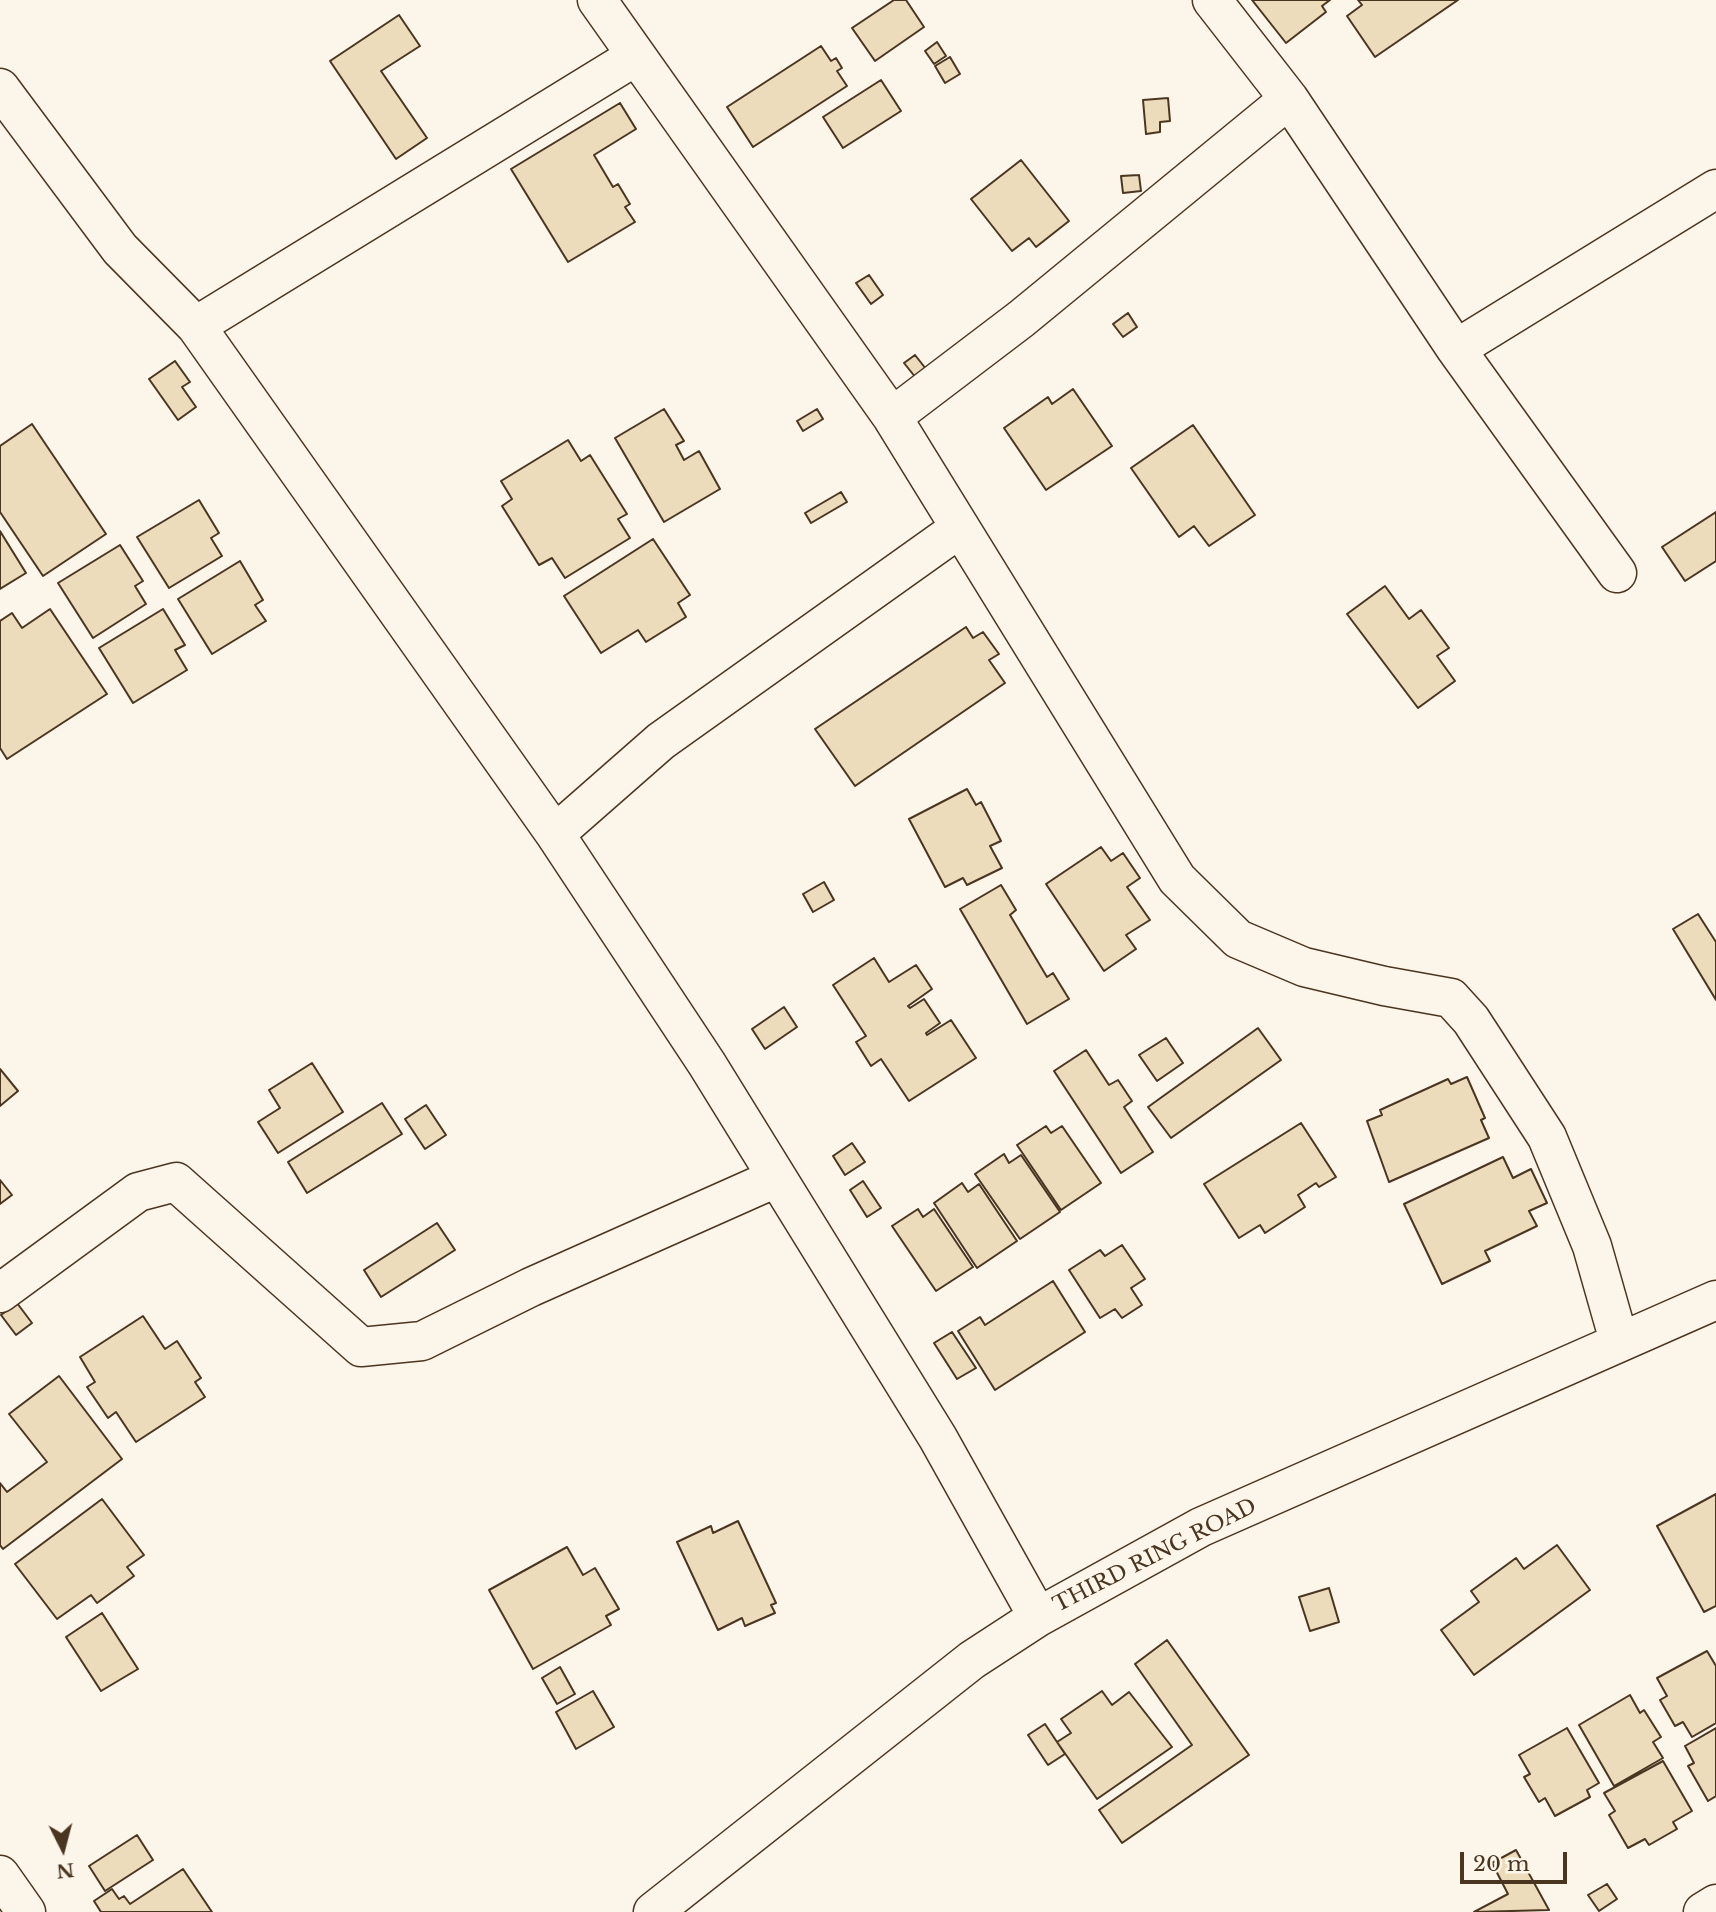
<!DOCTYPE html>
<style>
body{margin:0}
#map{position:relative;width:1716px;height:1912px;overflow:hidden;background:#fbf6e9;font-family:"Libre Baskerville",serif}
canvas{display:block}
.north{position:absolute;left:28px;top:1814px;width:70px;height:70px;-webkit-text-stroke:5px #fbf6e9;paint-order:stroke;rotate:174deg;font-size:19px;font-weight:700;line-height:28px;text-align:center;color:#4a3520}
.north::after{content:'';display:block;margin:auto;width:24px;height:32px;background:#4a3520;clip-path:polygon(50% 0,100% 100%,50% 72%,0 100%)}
.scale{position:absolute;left:1460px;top:1852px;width:107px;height:32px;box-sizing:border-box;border:4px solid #4a3520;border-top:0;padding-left:9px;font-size:21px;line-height:24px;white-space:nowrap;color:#4a3520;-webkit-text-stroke:5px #fbf6e9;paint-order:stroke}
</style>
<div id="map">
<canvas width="1716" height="1912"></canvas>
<div class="north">N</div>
<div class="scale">20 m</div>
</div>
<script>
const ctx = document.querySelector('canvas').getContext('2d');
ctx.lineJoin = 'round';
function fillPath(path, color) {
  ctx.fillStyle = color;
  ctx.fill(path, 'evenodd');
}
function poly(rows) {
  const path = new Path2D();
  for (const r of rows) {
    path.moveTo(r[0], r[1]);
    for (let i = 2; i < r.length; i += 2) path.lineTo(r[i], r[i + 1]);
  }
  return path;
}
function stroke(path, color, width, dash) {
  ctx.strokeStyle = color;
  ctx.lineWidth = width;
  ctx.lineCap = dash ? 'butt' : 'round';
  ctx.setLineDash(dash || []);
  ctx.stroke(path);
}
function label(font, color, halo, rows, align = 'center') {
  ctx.font = font + ' "Libre Baskerville",serif';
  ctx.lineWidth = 5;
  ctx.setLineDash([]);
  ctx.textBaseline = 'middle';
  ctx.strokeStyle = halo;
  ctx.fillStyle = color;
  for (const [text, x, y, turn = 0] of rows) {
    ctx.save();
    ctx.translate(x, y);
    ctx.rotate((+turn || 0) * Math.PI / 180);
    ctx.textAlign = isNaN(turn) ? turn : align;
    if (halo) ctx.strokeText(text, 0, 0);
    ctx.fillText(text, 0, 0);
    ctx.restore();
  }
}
const building = poly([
 [894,0,906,0,924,27,875,61,852,28,894,0],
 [1252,0,1330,0,1322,6,1326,12,1286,43,1252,0],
 [1358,0,1458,0,1375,57,1347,16,1362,5,1358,0],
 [399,15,420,46,381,71,427,138,396,159,330,61,399,15],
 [937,42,946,56,934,64,925,51,937,42],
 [821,46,831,61,836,58,842,68,837,71,847,86,753,147,727,107,821,46],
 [950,57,960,74,945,83,935,66,950,57],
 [881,80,901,111,843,148,823,117,881,80],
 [1168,98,1170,121,1160,122,1160,132,1146,134,1143,100,1168,98],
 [620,103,636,129,594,155,613,187,618,184,630,204,625,207,635,222,568,262,511,169,620,103],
 [1021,160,1069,221,1036,247,1029,238,1012,251,971,199,1021,160],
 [1139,175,1141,191,1123,193,1121,176,1139,175],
 [869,275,883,295,871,304,856,283,869,275],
 [1128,313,1137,327,1123,337,1113,324,1128,313],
 [915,355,926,369,916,378,904,363,915,355],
 [175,361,190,382,182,387,196,407,178,420,149,379,175,361],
 [1073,389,1112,446,1046,490,1004,428,1048,397,1052,404,1073,389],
 [664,409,684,441,676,445,684,460,699,451,720,489,664,522,615,438,664,409],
 [817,409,823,419,803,431,797,421,817,409],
 [32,424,106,534,43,576,0,512,0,446,32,424],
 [1193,425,1255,515,1209,546,1194,526,1179,537,1131,468,1193,425],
 [568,440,581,461,590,455,627,514,618,519,630,538,565,578,552,558,539,565,502,506,512,499,501,481,568,440],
 [841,492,847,502,811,523,805,513,841,492],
 [199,500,219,533,211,538,222,556,169,588,137,537,199,500],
 [1716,512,1716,561,1685,581,1662,547,1716,512],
 [0,531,26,573,0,589,0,531],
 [653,539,690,595,678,603,686,617,646,642,638,630,601,653,564,596,653,539],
 [120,545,143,581,135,586,146,604,93,638,58,583,120,545],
 [240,561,263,600,255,605,266,621,212,654,178,599,240,561],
 [1385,586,1409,619,1421,610,1449,648,1437,656,1455,681,1418,708,1347,614,1385,586],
 [50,609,107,694,7,759,0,748,0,621,12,613,22,628,50,609],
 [163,609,185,645,175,650,187,670,133,703,99,648,163,609],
 [966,627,973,638,983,632,999,654,989,660,1005,683,855,786,815,729,966,627],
 [967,789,976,805,981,802,1001,841,990,846,1002,868,967,885,963,878,945,887,909,819,967,789],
 [1101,847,1111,861,1123,853,1140,878,1127,887,1150,920,1126,935,1136,949,1104,971,1046,884,1101,847],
 [824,882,834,900,813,912,803,894,824,882],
 [1001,885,1016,910,1010,915,1047,977,1053,973,1069,999,1027,1024,960,909,1001,885],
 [1698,914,1716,942,1716,1000,1673,929,1698,914],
 [874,958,889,982,916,965,932,989,908,1006,910,1008,924,999,940,1023,926,1033,927,1035,951,1020,976,1058,909,1101,881,1059,871,1066,856,1042,866,1036,833,985,874,958],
 [784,1007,797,1027,765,1049,752,1029,784,1007],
 [1258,1028,1281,1060,1171,1138,1148,1107,1258,1028],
 [1166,1038,1183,1063,1157,1081,1139,1055,1166,1038],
 [1086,1050,1109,1085,1118,1080,1132,1101,1124,1107,1153,1152,1121,1173,1054,1071,1086,1050],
 [312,1063,343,1112,278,1153,258,1122,280,1108,269,1090,312,1063],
 [0,1069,18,1091,0,1106,0,1069],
 [1467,1077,1485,1118,1481,1120,1489,1138,1389,1182,1367,1121,1382,1115,1380,1110,1448,1079,1451,1084,1467,1077],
 [382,1103,402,1134,307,1193,288,1162,382,1103],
 [426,1105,446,1135,425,1149,405,1119,426,1105],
 [1301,1123,1336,1177,1319,1187,1316,1183,1298,1195,1305,1207,1265,1233,1260,1225,1239,1238,1204,1184,1301,1123],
 [1046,1126,1051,1133,1062,1126,1101,1183,1061,1210,1017,1145,1046,1126],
 [852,1143,865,1162,845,1175,833,1156,852,1143],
 [1004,1154,1009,1163,1021,1155,1060,1212,1020,1239,975,1174,1004,1154],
 [1503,1157,1513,1178,1531,1169,1547,1203,1529,1211,1537,1226,1485,1251,1490,1261,1442,1284,1404,1204,1503,1157],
 [0,1180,12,1195,0,1204,0,1180],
 [863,1181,881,1208,867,1217,850,1190,863,1181],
 [962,1183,968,1192,979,1184,1017,1241,977,1268,934,1203,962,1183],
 [918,1209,923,1217,934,1209,973,1267,936,1291,892,1226,918,1209],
 [437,1223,455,1250,381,1297,364,1270,437,1223],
 [1122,1245,1145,1279,1131,1288,1142,1305,1122,1318,1115,1309,1100,1318,1069,1270,1100,1250,1105,1256,1122,1245],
 [1053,1281,1085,1332,995,1390,958,1331,980,1317,985,1325,1053,1281],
 [17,1303,32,1323,16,1335,1,1315,17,1303],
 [143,1316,165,1349,177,1341,201,1378,195,1382,205,1397,136,1442,116,1412,108,1418,87,1387,95,1382,80,1357,143,1316],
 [952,1332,976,1368,957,1379,934,1343,952,1332],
 [59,1376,122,1459,3,1549,0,1545,0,1483,7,1492,47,1462,9,1414,59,1376],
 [1716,1494,1716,1606,1704,1612,1657,1526,1716,1494],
 [102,1499,144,1555,127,1567,134,1576,97,1603,91,1595,57,1619,15,1564,102,1499],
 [738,1521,776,1603,771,1605,775,1613,745,1626,742,1618,718,1630,677,1542,711,1526,713,1533,738,1521],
 [1557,1545,1590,1590,1474,1675,1441,1630,1479,1602,1471,1591,1516,1558,1524,1569,1557,1545],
 [567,1547,583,1575,595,1568,619,1609,606,1616,611,1625,533,1669,489,1590,567,1547],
 [1329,1588,1339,1622,1310,1631,1299,1597,1329,1588],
 [102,1613,138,1669,101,1691,66,1637,102,1613],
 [1167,1640,1249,1755,1122,1843,1099,1810,1192,1745,1135,1664,1167,1640],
 [1707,1651,1716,1666,1716,1723,1692,1737,1683,1722,1675,1726,1660,1700,1667,1696,1657,1678,1707,1651],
 [560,1667,575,1694,557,1704,542,1678,560,1667],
 [593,1691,614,1727,576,1749,556,1712,593,1691],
 [1102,1691,1112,1705,1129,1692,1172,1747,1097,1799,1057,1742,1071,1733,1061,1719,1102,1691],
 [1630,1695,1640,1713,1644,1710,1661,1737,1653,1742,1663,1758,1614,1786,1579,1725,1630,1695],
 [1045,1724,1065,1754,1048,1765,1028,1735,1045,1724],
 [1567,1728,1599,1783,1587,1790,1590,1797,1555,1816,1545,1798,1539,1802,1524,1777,1530,1774,1519,1755,1567,1728],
 [1716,1728,1716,1796,1708,1801,1688,1766,1694,1763,1685,1746,1716,1728],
 [1663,1761,1692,1811,1673,1822,1677,1829,1649,1845,1645,1839,1628,1848,1609,1815,1615,1811,1604,1793,1663,1761],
 [137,1835,153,1860,105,1891,89,1866,137,1835],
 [1516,1850,1549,1910,1474,1912,1508,1894,1492,1863,1516,1850],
 [183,1869,212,1912,101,1912,94,1901,112,1889,119,1899,124,1896,130,1904,183,1869],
 [1607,1884,1617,1899,1599,1911,1588,1895,1607,1884]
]);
const minor = poly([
 [597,0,892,417,1177,879,1238,939,1304,967,1384,986,1451,998,1471,1020,1547,1137,1592,1246,1619,1341],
 [1212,0,1289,99,1456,349,1617,573],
 [0,88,120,249,196,326,555,834,707,1064,938,1438,1038,1617],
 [196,326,636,56],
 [1456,349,1716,189],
 [892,417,1021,319,1289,99],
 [555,834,661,741,960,528],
 [0,1293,138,1192,176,1182,361,1347,422,1341,531,1287,776,1178],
 [0,1875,26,1912],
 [653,1912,972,1660,1038,1617,1201,1527,1716,1300],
 [1703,1912,1716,1904]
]);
const streetNames = [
 ["THIRD RING ROAD",1155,1556,-27]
];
fillPath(building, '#ecdcbc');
stroke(building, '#4a3520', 2);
stroke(minor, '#4a3520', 41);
stroke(minor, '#fbf6e9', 38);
label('21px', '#4a3520', '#fbf6e9', streetNames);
</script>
